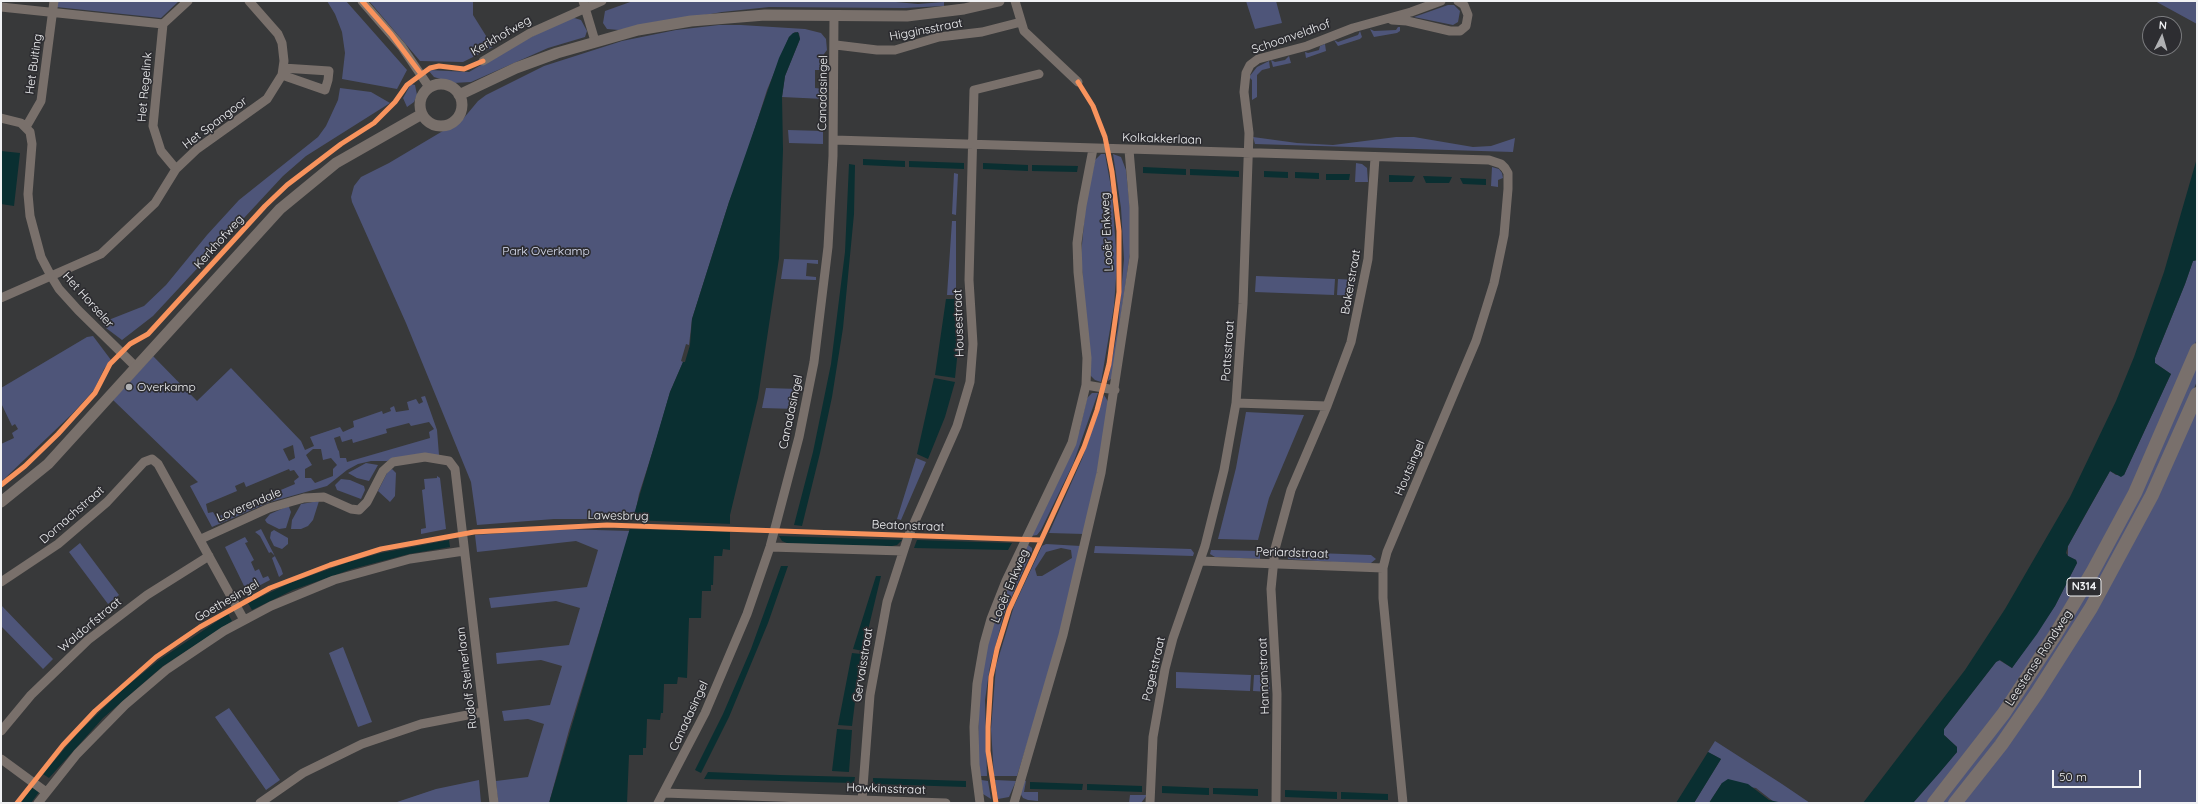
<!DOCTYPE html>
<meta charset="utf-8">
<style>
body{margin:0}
#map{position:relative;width:2198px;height:804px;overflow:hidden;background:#38393a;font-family:Quicksand,sans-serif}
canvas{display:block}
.frame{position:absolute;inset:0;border:2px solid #f1f2f4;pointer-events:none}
.north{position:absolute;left:2142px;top:16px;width:40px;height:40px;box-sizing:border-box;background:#2d2d31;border:1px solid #7b7c7f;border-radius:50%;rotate:5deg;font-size:11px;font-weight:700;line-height:16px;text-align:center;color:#f1f2f4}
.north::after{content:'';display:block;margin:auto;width:14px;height:18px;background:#b0b1b3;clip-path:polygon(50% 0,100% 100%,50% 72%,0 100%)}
.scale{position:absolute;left:2052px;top:770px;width:89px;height:18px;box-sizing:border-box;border:2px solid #f1f2f4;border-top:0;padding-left:5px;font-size:12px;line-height:14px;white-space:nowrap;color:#f1f2f4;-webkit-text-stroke:3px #2d2d31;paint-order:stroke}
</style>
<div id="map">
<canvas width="2198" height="804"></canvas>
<div class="frame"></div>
<div class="north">N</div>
<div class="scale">50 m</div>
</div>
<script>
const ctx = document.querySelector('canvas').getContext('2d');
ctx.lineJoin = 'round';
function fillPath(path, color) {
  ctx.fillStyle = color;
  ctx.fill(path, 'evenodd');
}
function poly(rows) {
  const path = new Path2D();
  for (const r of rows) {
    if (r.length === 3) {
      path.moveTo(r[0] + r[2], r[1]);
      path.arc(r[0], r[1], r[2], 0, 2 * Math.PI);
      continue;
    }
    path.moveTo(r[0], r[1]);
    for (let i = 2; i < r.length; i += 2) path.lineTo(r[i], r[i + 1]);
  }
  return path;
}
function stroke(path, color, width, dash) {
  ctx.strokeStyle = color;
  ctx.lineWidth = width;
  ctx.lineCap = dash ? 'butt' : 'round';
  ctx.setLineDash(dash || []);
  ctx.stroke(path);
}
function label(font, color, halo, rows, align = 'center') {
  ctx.font = font + ' Quicksand,sans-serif';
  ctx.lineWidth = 3.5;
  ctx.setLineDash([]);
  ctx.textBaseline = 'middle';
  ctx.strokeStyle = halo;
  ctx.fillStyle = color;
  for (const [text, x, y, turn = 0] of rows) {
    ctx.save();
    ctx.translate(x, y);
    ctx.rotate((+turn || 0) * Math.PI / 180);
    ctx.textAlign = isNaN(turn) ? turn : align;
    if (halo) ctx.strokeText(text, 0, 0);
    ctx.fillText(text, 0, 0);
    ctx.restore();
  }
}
const green = poly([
 [56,1,179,1,161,18,56,7],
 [327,1,346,1,407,70,397,89,342,79,345,53,342,32,335,14],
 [369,1,473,1,473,15,493,47,463,62,420,61],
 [633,1,885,1,918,4,944,2,944,6,904,8,769,7,722,12,619,30,607,29,603,23,605,11],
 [1246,1,1276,1,1282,23,1255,29],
 [2155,1,2197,1,2197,24],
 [1448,5,1454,5,1460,11,1458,22,1453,25,1414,17],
 [571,17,581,20,587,31,585,37,548,48,471,82,453,83,434,77,428,70,469,72,519,43],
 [719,25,741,25,805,29,821,33,826,39,827,50,824,54,824,70,815,70,815,88,824,89,824,99,782,97,785,76,800,39,799,33,795,32,789,37,767,90,741,172,729,202,692,319,689,345,686,344,681,361,683,362,670,392,656,441,639,494,634,519,554,519,477,525,471,482,406,323,352,202,351,197,354,186,361,177,389,163,463,119,478,101,486,95,544,66,622,41,676,30],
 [1398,27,1400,27,1400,31,1397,33,1374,37,1370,29,1374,31,1396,30],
 [1360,31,1362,37,1360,39,1338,46,1334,40,1338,42,1358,35],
 [1325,44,1326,51,1306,58,1305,52,1308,53,1319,50,1320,46],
 [1289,56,1291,63,1273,67,1271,60,1275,62,1285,60],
 [1269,61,1270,68,1262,70,1257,75,1257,97,1252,100,1252,80,1249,77,1257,67],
 [411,84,415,85,417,95,414,102,407,107,403,98],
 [340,88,371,92,390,103,306,156,283,176,153,316,122,340,106,328,104,326,111,319,144,306,166,285,207,235,239,200,318,137,326,126,338,100],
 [788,130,823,131,823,144,789,143],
 [1253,137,1297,143,1333,145,1396,137,1414,137,1473,147,1491,146,1515,138,1513,152,1255,144],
 [1101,154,1105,154,1112,193,1117,264,1114,306,1101,382,1095,380,1090,375,1081,255,1086,202,1095,160],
 [1113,154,1121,157,1126,170,1131,218,1130,253,1112,378,1108,381,1118,327,1124,259,1121,208],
 [1356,163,1362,164,1367,168,1368,182,1355,182],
 [1492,167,1499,169,1502,173,1503,178,1498,180,1498,187,1491,186],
 [954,173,958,174,956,215,952,214],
 [952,221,956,221,956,295,947,295],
 [784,259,818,260,818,264,807,263,806,276,816,277,816,280,781,279],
 [2197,260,2197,339,2179,385,2112,528,2007,701,1930,803,1913,803,1957,752,1957,747,1944,735,1944,729,1996,662,1999,660,2012,668,2055,606,2077,563,2076,560,2068,556,2068,546,2110,471,2116,475,2124,475,2169,378,2171,374,2155,363,2155,358,2185,284,2193,261],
 [1256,276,1335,279,1334,295,1255,292],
 [1338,279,1355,280,1354,296,1337,295],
 [93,336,111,360,104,369,94,390,72,414,1,482,1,444,14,438,12,433,18,429,15,424,12,426,1,403,1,388,87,337],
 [153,356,197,401,231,368,301,441,305,450,314,446,310,437,340,427,343,432,354,427,353,421,382,411,383,414,391,411,390,408,394,406,396,412,409,410,407,402,416,399,419,404,423,402,421,397,425,396,437,430,439,455,400,457,387,461,371,461,358,464,347,470,327,486,270,502,212,527,190,486,198,482,113,400],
 [429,422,434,429,429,432,430,438,347,462,346,458,340,458,339,451,338,450,334,438,340,436,342,442,352,439,353,443,387,433,386,429,409,423,411,426],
 [293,445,295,458,289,461,283,449],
 [313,449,321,449,323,460,331,458,337,465,333,469,333,476,315,483,311,478,305,478,305,469,312,465,306,455],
 [289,469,290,471,294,470,299,477,294,481,295,484,231,511,231,515,226,516,225,514,216,517,213,512,208,513,206,504,237,491,235,486,244,482,246,487],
 [2197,356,2197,381,2178,429,2151,489,2056,658,1951,803,1939,803,2048,655],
 [766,388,799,389,796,409,762,408],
 [1092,393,1098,393,1073,464,1041,530,1037,535,1031,536,1079,432,1087,398],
 [1104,395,1109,403,1101,454,1084,534,1049,533,1082,459],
 [2197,404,2197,803,1960,803,2026,716],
 [1246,412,1304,415,1269,498,1258,540,1218,539,1236,468],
 [916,458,926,462,901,520,897,519],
 [366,463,378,465,369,481,357,478,348,473],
 [392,469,396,473,395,496,390,502,378,491,388,471],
 [437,476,440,478,446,529,421,534,421,529,426,528,422,490,425,489,424,479,437,478],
 [341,479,350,480,364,486,365,490,361,499,337,490,335,485],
 [319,501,313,520,308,526,301,529,291,529,292,520,301,504],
 [286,507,289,507,291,512,286,528,279,529,267,523,265,520,270,514],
 [261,529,281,568,283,574,279,577,272,558,275,556,271,552,269,553,260,536,255,532],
 [561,529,630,531,569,730,549,803,498,803,496,781,528,777,544,724,528,719,504,721,502,711,550,705,562,666,541,660,497,664,496,653,569,645,580,608,556,601,491,608,489,598,587,587,598,550,576,541,477,552,475,535],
 [274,530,288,538,288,544,282,549,274,546,270,538,271,532],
 [245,537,248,542,245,543,254,560,251,562,255,571,259,569,263,578,268,576,270,580,247,592,225,547],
 [80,543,119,595,108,604,69,552],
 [1027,544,1032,548,1032,551,1004,614,990,666,985,700,987,776,980,776,978,751,979,690,989,637,1002,598],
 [1046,544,1081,546,1051,668,1017,776,994,776,991,729,996,666,1014,606,1042,546],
 [1061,548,1071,550,1072,558,1042,576,1037,576,1035,569,1046,552],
 [1095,546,1191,549,1194,553,1193,556,1094,553],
 [1211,550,1260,551,1260,559,1215,557,1210,554],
 [1289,552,1371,555,1376,559,1371,563,1364,564,1288,559],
 [1,605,53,659,43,669,1,626],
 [343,647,372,722,358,727,329,653],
 [1176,672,1251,675,1250,691,1176,688],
 [1254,675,1269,675,1270,692,1253,691],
 [229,708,280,780,266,790,215,717],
 [1715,741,1782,784,1810,803,1774,802,1756,788,1722,783,1709,803,1694,803,1721,759,1708,752],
 [479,780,481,803,394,803,436,789],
 [981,780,988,781,991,799,983,794],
 [995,780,1016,781,1009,797,998,799],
 [1023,781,1026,781,1024,792,1038,792,1038,801,1028,800,1023,798,1020,793],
 [1130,795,1147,795,1141,803,1129,803]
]);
const water = poly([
 [798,32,800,39,785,76,782,97,783,150,779,258,758,398,730,515,730,550,723,549,722,556,714,556,713,585,711,585,711,591,702,591,701,618,689,618,687,678,678,677,677,684,664,684,663,713,661,713,660,720,647,719,646,748,643,748,643,755,629,755,627,803,549,803,670,392,683,362,685,362,690,345,692,319,729,202,779,58,789,37,793,33],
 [1,151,20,153,14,206,1,204],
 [2197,158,2197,260,2193,261,2185,284,2155,358,2155,363,2171,374,2169,378,2124,475,2121,477,2110,471,2084,517,2068,546,2066,553,2068,556,2076,560,2077,563,2055,606,2037,634,2012,668,2000,660,1996,662,1944,729,1944,735,1957,747,1957,752,1941,771,1913,803,1863,803,1965,670,2005,609,2070,497,2116,401,2134,357,2164,272],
 [863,159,905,161,905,167,863,165],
 [909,161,964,163,964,169,909,167],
 [983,163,1028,165,1028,171,983,169],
 [849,164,855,165,854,214,843,328,832,397,820,453,802,526,794,525,813,452,831,364,845,252],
 [1032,165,1078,166,1077,172,1032,171],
 [1143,167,1186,169,1186,175,1143,173],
 [1190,169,1239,171,1239,177,1190,175],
 [1264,171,1288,172,1288,178,1264,177],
 [1295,172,1319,173,1319,179,1295,178],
 [1326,174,1350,174,1349,180,1326,180],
 [1389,175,1415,176,1412,182,1389,182],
 [1423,176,1452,177,1449,183,1426,183],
 [1460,178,1486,179,1486,185,1463,184],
 [946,299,957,299,959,339,955,378,935,375],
 [934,378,955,382,945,417,928,459,917,454],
 [779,536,838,538,902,540,897,545,892,546,842,545,787,543,782,541],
 [449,540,450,547,409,554,352,569,293,590,252,610,248,603,290,583,349,562,381,553],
 [917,540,1012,543,1008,550,914,548],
 [781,566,788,566,768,623,729,717,701,773,695,770,723,714,751,649],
 [876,576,881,576,863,651,853,649],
 [228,614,232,621,163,666,103,718,49,778,43,774,77,734,121,691,159,660],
 [852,653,861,654,852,726,838,725],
 [837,729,852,730,849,772,832,771],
 [1708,752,1721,759,1694,803,1676,803],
 [708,772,780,775,855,777,854,783,704,779],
 [873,778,966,781,966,787,873,784],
 [1728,779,1748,784,1769,800,1783,803,1709,803,1722,783],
 [1030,782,1083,784,1082,790,1030,789],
 [1087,784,1142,786,1142,792,1087,790],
 [1162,786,1209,788,1209,795,1162,793],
 [32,787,39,792,31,803,21,803],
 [1213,788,1258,789,1258,796,1213,794],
 [1285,790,1337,792,1337,799,1285,797],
 [1341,792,1388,794,1388,800,1341,799]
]);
const pier = poly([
 [631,520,733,524,733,532,628,529]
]);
const minor = poly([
 [362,1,402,47,429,87],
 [583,1,595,41],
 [1015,1,1024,31,1078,82],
 [1,7,163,24,188,1],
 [1392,20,1407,21,1450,31,1460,31,1466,26,1468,15,1464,5,1458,1],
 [163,24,153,126,161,151,176,169],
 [836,45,877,50,895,50,939,37,982,32,1021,22],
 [483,61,530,33,602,1],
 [282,75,325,90,328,80,329,71,283,68],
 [1,118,21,123,30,132,32,144,28,194,30,216,41,257,51,276,59,289,78,310,136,367],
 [26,127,41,101,54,1],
 [834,140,1489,160,1501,164,1505,168,1508,173,1508,189,1504,235,1494,283,1476,341,1387,552,1383,568,1383,598,1403,803],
 [1,298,101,254,155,203,176,169,197,149,267,99,282,75,284,61,282,43,278,34,249,1],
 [1086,385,1115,390],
 [1236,403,1327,406],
 [201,539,269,508,304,498,324,497,351,509,359,510,367,502,383,471,393,462,425,457,449,461,455,469,494,803],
 [770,547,903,551],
 [1200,561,1383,568],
 [1,582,58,544,107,502,144,462,152,459,158,464,244,620],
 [1,731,31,695,88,640,147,595,209,556],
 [1,759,46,792],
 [664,793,946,803],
 [862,800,870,695,887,602,908,537,957,426,970,382,973,344,969,280,974,90,1039,74],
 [38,803,77,754,125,705,166,670,224,631,271,606,334,580,410,559,464,551],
 [260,803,303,773,362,744,421,724,483,712],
 [658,803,705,713,747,614,770,547,799,437,814,362,828,247,833,156,834,16],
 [980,803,975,764,974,727,977,684,984,644,991,619,1006,581,1072,443,1086,385,1087,358,1078,272,1077,243,1082,206,1093,149],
 [1014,803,1063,635,1101,473,1134,257,1134,208,1129,150],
 [1150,803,1153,737,1165,669,1173,638,1205,546,1224,470,1236,403,1243,304,1249,133,1244,92,1246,73,1250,65,1258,59,1307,46,1353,28,1411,12,1441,1],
 [1276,803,1277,694,1271,589,1275,549,1291,490,1327,406,1351,342,1368,259,1375,158]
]);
const tertiary = poly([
 [441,105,21],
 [459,95,516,68,557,53,638,30,691,21,765,15,907,16,964,9,999,1],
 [1,502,48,464,280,209,336,163,422,114]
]);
const primary = poly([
 [1934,803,2004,713,2055,635,2093,571,2135,493,2197,350],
 [1955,803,2001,745,2037,693,2091,608,2152,495,2197,394]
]);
const cycleway = poly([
 [362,1,391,34,421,74],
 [1,485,25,466,58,434,95,393,110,364,130,344,148,334,265,206,287,185,341,144,374,123,395,102,407,85,430,68,439,66,464,69,483,61],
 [17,803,63,745,95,711,156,657,200,627,270,588,330,565,381,549,474,532,607,525,1041,540],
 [996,803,988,751,988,727,991,677,997,649,1009,610,1084,447,1097,410,1109,364,1119,292,1119,231,1112,172,1105,137,1098,119,1093,106,1078,82]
]);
const markers = [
 [129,387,4,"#b0b1b3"]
];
const shields = [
 [2084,587,34]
];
const shieldNames = [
 ["N314",2084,587]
];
const streetNames = [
 ["Higginsstraat",926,30,-11],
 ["Kerkhofweg",501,36,-30],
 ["Schoonveldhof",1291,37,-19],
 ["Het Buiting",34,64,-82],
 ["Het Regelink",145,87,-85],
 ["Canadasingel",823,93,-89],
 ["Het Spangoor",215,123,-37],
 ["Kolkakkerlaan",1162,139,2],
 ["Looër Enkweg",1107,232,-93],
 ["Kerkhofweg",219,242,-48],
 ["Bakerstraat",1351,282,-80],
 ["Het Horseler",88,300,48],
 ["Housestraat",959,323,-92],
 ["Pottsstraat",1228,351,-86],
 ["Canadasingel",791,412,-78],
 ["Houtsingel",1410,468,-67],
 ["Loverendale",249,505,-23],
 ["Dornachstraat",72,515,-41],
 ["Lawesbrug",618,516,1],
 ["Beatonstraat",908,526,2],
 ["Periardstraat",1292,553,2],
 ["Looër Enkweg",1010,586,-67],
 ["Goethesingel",227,601,-30],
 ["Waldorfstraat",90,625,-40],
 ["Leestense Rondweg",2039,658,-57],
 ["Gervaisstraat",863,665,-81],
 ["Pagetstraat",1154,669,-77],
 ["Hannanstraat",1264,676,-92],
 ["Rudolf Steinerlaan",467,678,-97],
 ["Canadasingel",689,716,-65],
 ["Hawkinsstraat",886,789,2]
];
const parkNames = [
 ["Park Overkamp",546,251]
];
const poiNames = [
 ["Overkamp",137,387]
];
fillPath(green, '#4e5579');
fillPath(water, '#0a2f31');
fillPath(pier, '#38393a');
stroke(minor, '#79706b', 9);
stroke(tertiary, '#79706b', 11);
stroke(primary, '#79706c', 14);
stroke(cycleway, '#f8935d', 5);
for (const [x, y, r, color] of markers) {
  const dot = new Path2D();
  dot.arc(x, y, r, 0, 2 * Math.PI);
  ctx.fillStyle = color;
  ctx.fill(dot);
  stroke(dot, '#2d2d31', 1.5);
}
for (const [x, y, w] of shields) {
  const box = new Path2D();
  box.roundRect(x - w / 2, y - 9, w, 18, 3);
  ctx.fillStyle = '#2d2d31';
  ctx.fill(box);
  stroke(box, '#f1f2f4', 1);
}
label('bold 11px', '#f1f2f4', null, shieldNames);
label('12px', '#f1f2f4', '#2d2d31', streetNames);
label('12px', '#dde1f4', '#2d2d31', parkNames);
label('12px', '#f1f2f4', '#2d2d31', poiNames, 'left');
</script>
